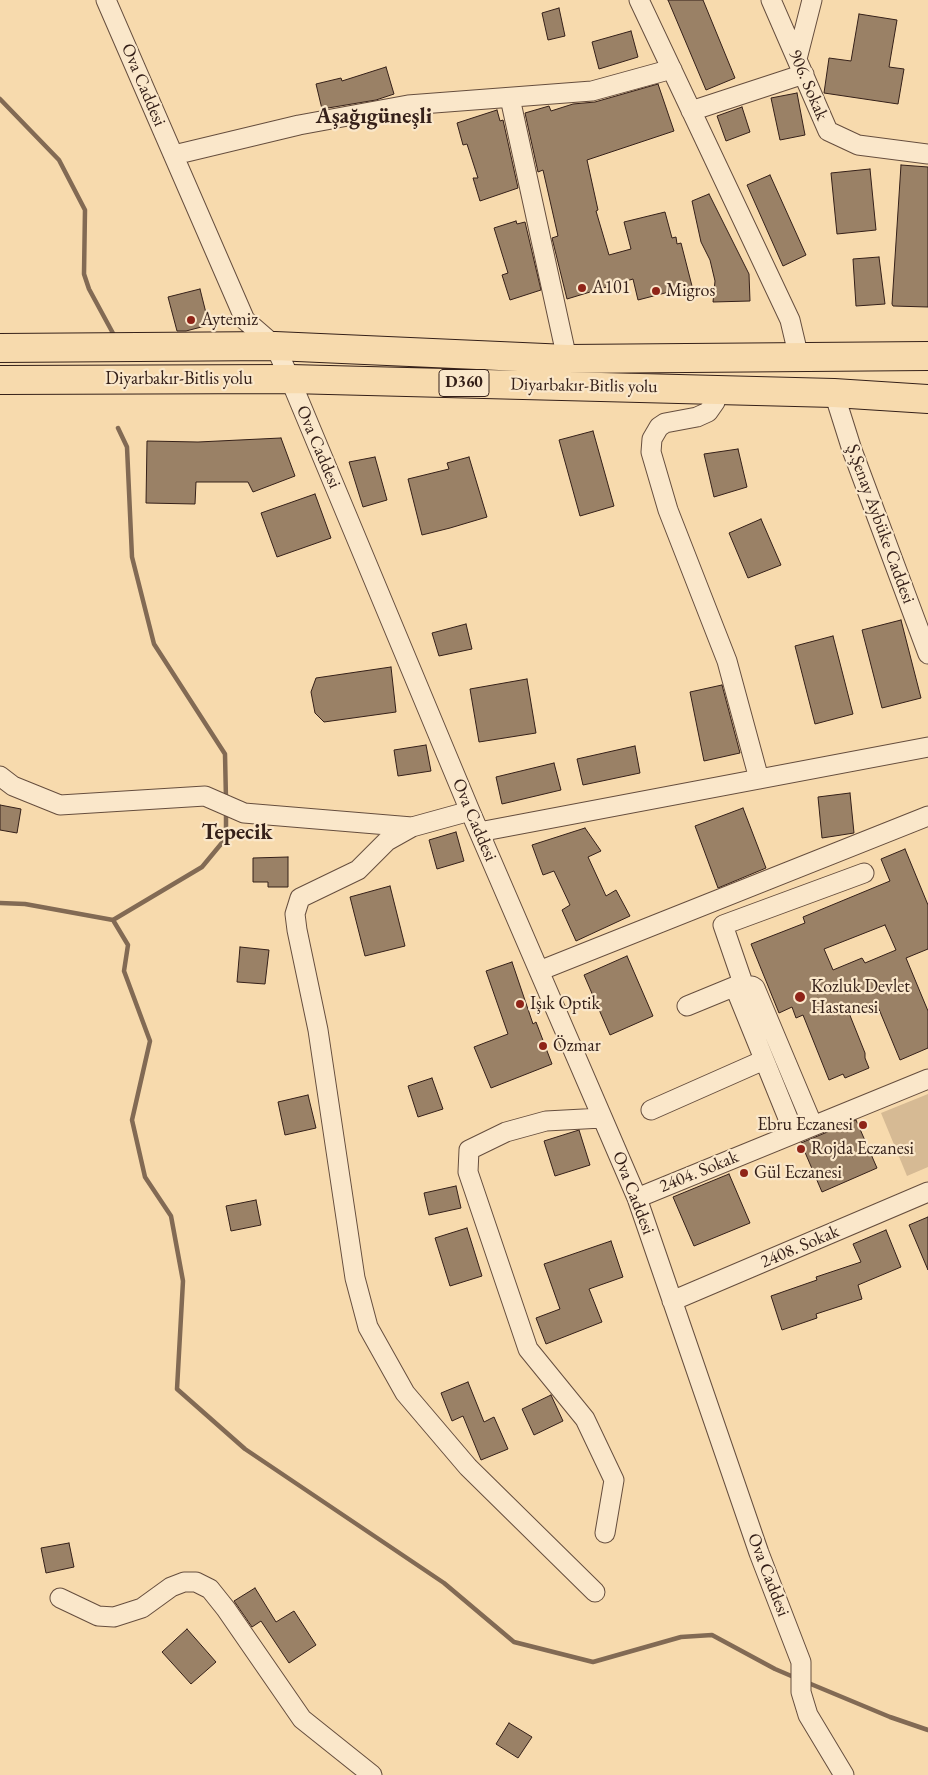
<!DOCTYPE html>
<meta charset="utf-8">
<style>
body{margin:0}
canvas{display:block;background:#f7daad}
</style>
<canvas width="928" height="1775"></canvas>
<script>
const ctx = document.querySelector('canvas').getContext('2d');
ctx.lineJoin = 'round';
function fillPath(path, color) {
  ctx.fillStyle = color;
  ctx.fill(path, 'evenodd');
}
function poly(rows) {
  const path = new Path2D();
  for (const r of rows) {
    path.moveTo(r[0], r[1]);
    for (let i = 2; i < r.length; i += 2) path.lineTo(r[i], r[i + 1]);
  }
  return path;
}
function stroke(path, color, width, dash) {
  ctx.strokeStyle = color;
  ctx.lineWidth = width;
  ctx.lineCap = dash ? 'butt' : 'round';
  ctx.setLineDash(dash || []);
  ctx.stroke(path);
}
function label(font, color, halo, rows, align = 'center') {
  ctx.font = font + ' "EB Garamond",serif';
  ctx.lineWidth = 4.5;
  ctx.setLineDash([]);
  ctx.textBaseline = 'middle';
  ctx.strokeStyle = halo;
  ctx.fillStyle = color;
  for (const [text, x, y, turn = 0] of rows) {
    ctx.save();
    ctx.translate(x, y);
    ctx.rotate((+turn || 0) * Math.PI / 180);
    ctx.textAlign = isNaN(turn) ? turn : align;
    if (halo) ctx.strokeText(text, 0, 0);
    ctx.fillText(text, 0, 0);
    ctx.restore();
  }
}
const green = poly([
 [928,1094,928,1167,907,1176,881,1113]
]);
const stream = poly([
 [0,99,59,160,85,210,84,274,89,289,115,337],
 [118,428,127,447,132,557,154,644,225,754,226,800],
 [0,903,25,904,113,920,202,867,226,838,226,810],
 [113,920,128,945,124,971,150,1041,132,1120,145,1177,171,1216,183,1281,177,1389,245,1449,444,1583,514,1642,593,1662,681,1637,712,1635,775,1669,796,1678],
 [806,1682,890,1717,928,1730]
]);
const building = poly([
 [668,0,703,0,735,78,706,90,668,0],
 [559,8,565,36,548,40,542,13,559,8],
 [859,14,897,20,889,67,904,69,898,104,824,93,829,58,851,61,859,14],
 [631,31,638,57,599,69,592,42,631,31],
 [386,67,394,94,376,100,322,109,316,84,341,78,342,81,386,67],
 [658,84,674,131,587,160,598,210,596,211,609,255,631,249,624,222,665,212,672,238,676,237,677,244,681,243,692,286,638,300,633,279,567,299,552,238,558,236,543,170,538,172,525,113,549,106,551,111,573,104,595,102,658,84],
 [797,93,805,135,780,140,771,98,797,93],
 [742,107,750,132,726,141,717,116,742,107],
 [497,110,500,121,503,120,518,188,480,201,473,178,478,178,467,144,463,145,457,123,497,110],
 [901,165,928,167,928,307,893,306,892,304,901,165],
 [870,169,876,230,837,234,831,173,870,169],
 [770,175,806,255,783,266,747,185,770,175],
 [709,194,749,274,750,301,713,302,715,281,710,260,701,242,692,201,709,194],
 [516,221,517,224,525,222,541,290,510,300,502,275,508,273,494,228,516,221],
 [879,257,885,304,856,306,853,259,879,257],
 [200,289,209,325,186,331,177,331,168,297,200,289],
 [593,431,614,506,580,516,559,440,593,431],
 [281,438,295,476,253,492,248,482,196,482,195,504,146,503,147,441,198,442,281,438],
 [738,449,747,487,714,497,704,454,738,449],
 [375,457,387,500,363,507,349,462,375,457],
 [469,457,487,517,450,528,422,535,408,479,449,469,447,463,469,457],
 [315,494,331,538,277,557,261,513,315,494],
 [761,519,781,565,748,578,729,533,761,519],
 [901,620,921,698,882,708,862,630,901,620],
 [466,624,472,649,439,656,432,633,466,624],
 [833,636,853,714,815,724,795,646,833,636],
 [391,667,396,712,324,722,315,713,311,692,316,678,391,667],
 [527,679,536,733,479,742,470,689,527,679],
 [722,685,740,753,704,761,690,692,722,685],
 [426,745,431,771,398,776,394,750,426,745],
 [635,746,640,773,583,785,577,759,635,746],
 [554,763,561,790,502,804,496,777,554,763],
 [850,793,854,833,822,838,818,797,850,793],
 [0,805,21,809,17,833,0,830,0,805],
 [743,808,766,868,718,888,695,826,743,808],
 [585,828,601,851,588,857,606,896,616,890,630,916,576,941,562,910,570,905,554,871,543,875,532,845,585,828],
 [456,832,464,861,437,869,429,840,456,832],
 [905,849,928,905,928,949,906,958,928,1011,928,1048,900,1060,876,1002,849,1013,865,1053,865,1058,869,1068,845,1078,843,1074,829,1080,803,1015,796,1018,792,1007,779,1013,751,944,805,923,803,917,890,881,881,859,905,849],
 [885,925,896,950,865,963,862,958,833,970,824,949,885,925],
 [288,857,288,887,268,887,268,882,253,882,253,858,288,857],
 [390,886,405,946,365,956,350,897,390,886],
 [240,947,269,950,265,984,237,982,240,947],
 [627,956,653,1016,610,1035,584,975,627,956],
 [512,962,533,1024,536,1022,552,1064,491,1088,474,1047,508,1034,486,971,512,962],
 [432,1078,443,1109,418,1117,408,1086,432,1078],
 [308,1095,316,1128,285,1135,278,1102,308,1095],
 [856,1120,877,1168,822,1192,801,1143,856,1120],
 [579,1130,590,1165,555,1176,544,1141,579,1130],
 [729,1174,750,1223,694,1246,673,1197,729,1174],
 [456,1186,461,1208,429,1215,424,1193,456,1186],
 [256,1200,261,1225,231,1231,226,1206,256,1200],
 [928,1217,928,1270,909,1225,928,1217],
 [467,1228,482,1276,450,1286,435,1238,467,1228],
 [886,1230,901,1267,858,1285,862,1299,816,1314,817,1318,782,1330,771,1296,817,1280,816,1277,861,1262,853,1244,886,1230],
 [611,1241,623,1277,589,1289,602,1322,546,1344,536,1318,560,1309,544,1264,611,1241],
 [468,1382,484,1422,494,1417,508,1449,481,1460,463,1416,452,1421,441,1393,468,1382],
 [551,1395,563,1421,534,1435,522,1409,551,1395],
 [69,1543,74,1567,46,1573,41,1548,69,1543],
 [255,1588,276,1622,294,1611,316,1645,289,1663,261,1621,252,1627,234,1601,255,1588],
 [187,1629,216,1662,191,1684,162,1652,187,1629],
 [509,1723,532,1737,518,1758,496,1744,509,1723]
]);
const minor = poly([
 [106,0,245,320,275,346,290,379,470,811,637,1198,759,1553,801,1662,801,1692,808,1715,844,1775],
 [639,0,790,320,799,358],
 [771,0,828,131,858,145,928,154],
 [797,59,812,0],
 [510,98,567,359],
 [691,111,804,74],
 [174,155,299,125,408,105,592,91,672,69],
 [717,390,715,402,708,412,697,417,665,423,659,427,652,439,651,452,668,510,727,661,759,779],
 [834,393,852,450,928,654],
 [0,776,13,786,60,805,205,796,244,813,412,827],
 [470,811,412,827,387,841,358,870,300,898,295,914,297,930,318,1030,355,1278,368,1327,405,1393,468,1467,595,1592],
 [479,832,928,747],
 [539,971,928,816],
 [744,986,723,925,864,873],
 [687,1006,743,983],
 [651,1110,764,1060],
 [602,1118,546,1121,506,1132,469,1150,468,1172,528,1349,585,1419,614,1480,605,1533],
 [794,1133,738,995,741,988,744,986,752,986,755,988,813,1126],
 [637,1198,928,1079],
 [672,1301,928,1192],
 [60,1598,98,1616,114,1617,142,1608,171,1587,184,1582,196,1582,210,1589,226,1609,302,1719,372,1775]
]);
const highway = poly([
 [0,348,275,346,567,359,928,356],
 [0,380,290,379,834,393,928,399]
]);
const markers = [
 [582,288,5,"#8f2418"],
 [656,291,5,"#8f2418"],
 [191,320,5,"#8f2418"],
 [800,997,6,"#8f2418"],
 [520,1004,5,"#8f2418"],
 [543,1046,5,"#8f2418"],
 [863,1125,5,"#8f2418"],
 [801,1149,5,"#8f2418"],
 [744,1173,5,"#8f2418"]
];
const shields = [
 [464,383,50]
];
const shieldNames = [
 ["D360",464,383]
];
const streetNames = [
 ["Ova Caddesi",143,85,67],
 ["906. Sokak",808,85,67],
 ["Diyarbakır-Bitlis yolu",179,379],
 ["Diyarbakır-Bitlis yolu",584,386,1],
 ["Ova Caddesi",318,447,67],
 ["Ş.Şenay Aybüke Caddesi",880,524,70],
 ["Ova Caddesi",474,820,67],
 ["2404. Sokak",699,1172,-22],
 ["Ova Caddesi",633,1193,69],
 ["2408. Sokak",800,1247,-23],
 ["Ova Caddesi",768,1575,69]
];
const poiNames = [
 ["A101",592,288],
 ["Migros",666,291],
 ["Aytemiz",201,320],
 ["Kozluk Devlet",811,987],
 ["Hastanesi",811,1008],
 ["Işık Optik",530,1004],
 ["Özmar",553,1046],
 ["Ebru Eczanesi",853,1125,"right"],
 ["Rojda Eczanesi",811,1149],
 ["Gül Eczanesi",754,1173]
];
const districtNames = [
 ["Aşağıgüneşli",374,117],
 ["Tepecik",237,833]
];
fillPath(green, '#d6ba94');
stroke(stream, '#826a54', 4.5);
fillPath(building, '#9a8166');
stroke(building, '#352019', 1);
stroke(minor, '#664e3e', 21);
stroke(highway, '#352019', 30);
stroke(minor, '#fae7ca', 19);
stroke(highway, '#f7daad', 28);
for (const [x, y, r, color] of markers) {
  const dot = new Path2D();
  dot.arc(x, y, r, 0, 2 * Math.PI);
  ctx.fillStyle = color;
  ctx.fill(dot);
  stroke(dot, '#fae7ca', 2);
}
for (const [x, y, w] of shields) {
  const box = new Path2D();
  box.roundRect(x - w / 2, y - 13.5, w, 27, 4);
  ctx.fillStyle = '#fae7ca';
  ctx.fill(box);
  stroke(box, '#352019', 1);
}
label('bold 16px', '#352019', null, shieldNames);
label('18px', '#352019', '#fae7ca', streetNames);
label('18px', '#352019', '#fae7ca', poiNames, 'left');
label('bold 22px', '#352019', '#fae7ca', districtNames);
</script>
